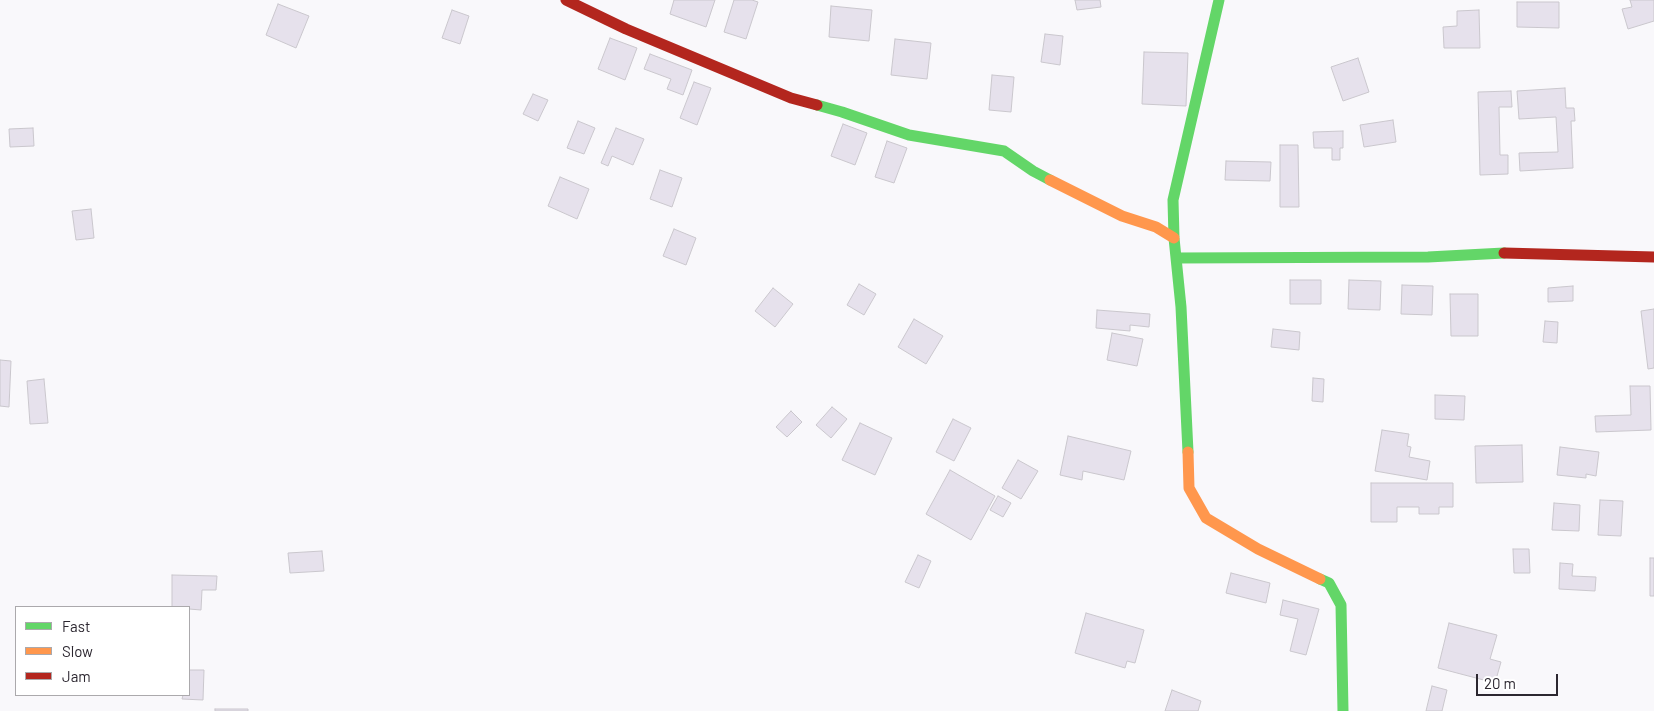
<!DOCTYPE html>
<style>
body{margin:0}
#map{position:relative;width:1654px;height:711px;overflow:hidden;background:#f9f8fb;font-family:Barlow,sans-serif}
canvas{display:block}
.legend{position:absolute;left:15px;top:606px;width:175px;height:90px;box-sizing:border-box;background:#fff;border:1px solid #aba9ac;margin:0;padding:6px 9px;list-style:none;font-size:15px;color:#2c2730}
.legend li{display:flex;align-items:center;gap:10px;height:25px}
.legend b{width:25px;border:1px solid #aba9ac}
.scale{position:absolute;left:1476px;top:674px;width:82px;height:22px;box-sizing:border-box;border:2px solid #2c2730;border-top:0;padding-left:6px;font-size:15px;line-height:18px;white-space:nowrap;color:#2c2730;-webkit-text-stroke:4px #fff;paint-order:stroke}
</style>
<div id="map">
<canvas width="1654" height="711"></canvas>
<ul class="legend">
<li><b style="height:6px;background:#63d668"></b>Fast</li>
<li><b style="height:6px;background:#ff974d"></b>Slow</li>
<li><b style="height:6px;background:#b3261e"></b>Jam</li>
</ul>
<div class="scale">20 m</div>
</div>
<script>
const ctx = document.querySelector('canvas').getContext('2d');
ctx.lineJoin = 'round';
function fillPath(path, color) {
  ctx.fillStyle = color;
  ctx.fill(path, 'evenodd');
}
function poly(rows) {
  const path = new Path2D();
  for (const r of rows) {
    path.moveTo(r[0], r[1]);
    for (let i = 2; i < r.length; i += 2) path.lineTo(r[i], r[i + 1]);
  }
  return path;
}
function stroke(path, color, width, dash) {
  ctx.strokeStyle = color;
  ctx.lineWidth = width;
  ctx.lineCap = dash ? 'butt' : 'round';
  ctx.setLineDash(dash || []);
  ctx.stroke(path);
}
const building = poly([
 [674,0,715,0,706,27,670,14,674,0],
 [734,0,752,0,758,2,746,39,724,32,734,0],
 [1075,0,1100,0,1101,7,1077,10,1075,0],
 [1630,0,1654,0,1654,21,1628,29,1622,9,1632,7,1630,0],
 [1517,2,1559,2,1559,28,1517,27,1517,2],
 [278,4,309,16,296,48,266,35,278,4],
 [831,6,872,10,869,41,829,37,831,6],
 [452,10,469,16,460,44,442,38,452,10],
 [1479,10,1480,48,1444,48,1443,27,1457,26,1457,11,1479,10],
 [1045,34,1063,36,1060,65,1041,62,1045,34],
 [610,38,637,48,625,80,598,69,610,38],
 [895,39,931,43,927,79,891,75,895,39],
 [1144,52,1188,53,1186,106,1142,104,1144,52],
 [650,54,692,70,683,95,667,89,671,79,644,69,650,54],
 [1358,58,1369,92,1343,101,1331,67,1358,58],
 [992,75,1014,77,1011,112,989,110,992,75],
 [694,82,711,88,697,125,680,118,694,82],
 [1565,88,1566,108,1574,108,1575,121,1571,121,1573,168,1520,171,1519,153,1558,152,1556,117,1519,119,1517,91,1565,88],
 [1511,91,1512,107,1499,107,1500,155,1508,155,1508,174,1480,175,1478,92,1511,91],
 [533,94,548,100,538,121,523,114,533,94],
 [1393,120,1396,142,1364,147,1360,125,1393,120],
 [578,121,595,128,584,154,567,148,578,121],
 [843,124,867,133,855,165,831,156,843,124],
 [33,128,34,146,10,147,9,129,33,128],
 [616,128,644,139,633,165,612,156,608,166,601,163,616,128],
 [1343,131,1343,148,1340,148,1340,160,1332,160,1332,148,1314,148,1313,132,1343,131],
 [887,141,907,148,894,183,875,177,887,141],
 [1280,145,1298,145,1299,207,1280,207,1280,145],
 [1226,161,1271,162,1270,181,1225,180,1226,161],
 [660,170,682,178,672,207,650,199,660,170],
 [560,177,589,189,577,219,548,206,560,177],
 [91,209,94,238,76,240,72,211,91,209],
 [674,229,696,238,686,265,663,256,674,229],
 [1290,280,1321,280,1321,304,1290,304,1290,280],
 [1349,280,1381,281,1380,310,1348,309,1349,280],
 [859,284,876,294,864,315,847,305,859,284],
 [1402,285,1433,286,1432,315,1401,314,1402,285],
 [1573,286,1573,301,1548,302,1548,288,1573,286],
 [773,288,793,304,775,327,755,311,773,288],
 [1450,294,1478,294,1478,336,1451,336,1450,294],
 [1654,309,1654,368,1648,369,1641,311,1654,309],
 [1097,310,1150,314,1149,327,1130,325,1130,331,1096,328,1097,310],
 [914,319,943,336,926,364,898,347,914,319],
 [1545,321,1558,322,1557,343,1543,342,1545,321],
 [1273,329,1300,332,1299,350,1271,347,1273,329],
 [1112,333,1143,339,1137,366,1107,360,1112,333],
 [0,360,11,361,9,407,0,406,0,360],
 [1313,378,1324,379,1323,402,1312,401,1313,378],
 [44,379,48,423,30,424,27,381,44,379],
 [1630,386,1650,386,1651,430,1596,432,1595,416,1631,415,1630,386],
 [1435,395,1465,396,1464,420,1435,419,1435,395],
 [832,407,847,419,831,438,816,425,832,407],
 [791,411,802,422,787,437,776,427,791,411],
 [953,419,971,428,954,461,936,452,953,419],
 [860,423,892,438,875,475,842,460,860,423],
 [1382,430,1409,434,1407,446,1411,447,1409,457,1430,461,1427,480,1375,471,1382,430],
 [1068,436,1131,451,1124,480,1083,471,1082,480,1060,475,1068,436],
 [1522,445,1523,482,1476,483,1475,446,1522,445],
 [1560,447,1599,452,1596,476,1586,474,1586,478,1557,475,1560,447],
 [1018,460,1038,471,1021,499,1002,488,1018,460],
 [950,470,995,496,971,540,926,514,950,470],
 [1371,483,1453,483,1453,507,1439,507,1439,514,1419,514,1419,507,1397,507,1397,522,1371,522,1371,483],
 [998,496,1011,503,1003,517,990,510,998,496],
 [1600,500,1623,501,1621,536,1598,535,1600,500],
 [1554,503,1580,505,1579,531,1552,530,1554,503],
 [1513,549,1529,549,1530,573,1514,573,1513,549],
 [322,551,324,571,290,573,288,553,322,551],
 [918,555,931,561,919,588,905,582,918,555],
 [1650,558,1654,558,1654,596,1650,596,1650,558],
 [1560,563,1573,564,1572,576,1596,577,1595,591,1559,589,1560,563],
 [1231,573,1270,583,1266,603,1226,593,1231,573],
 [172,575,217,576,216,590,202,590,201,610,189,609,189,607,172,607,172,575],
 [1283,600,1319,609,1306,655,1290,651,1298,619,1280,615,1283,600],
 [1086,613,1144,630,1135,663,1127,661,1125,668,1075,653,1086,613],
 [1449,623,1497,635,1490,659,1501,662,1495,683,1438,668,1449,623],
 [189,670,204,670,203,700,182,699,183,695,189,695,189,670],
 [1432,686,1447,690,1442,711,1426,711,1432,686],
 [1172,690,1201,701,1198,711,1165,711,1172,690],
 [215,709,248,709,248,711,215,711,215,709]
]);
const fast = poly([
 [817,105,842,112,909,135,1004,151,1033,171,1050,180],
 [1176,258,1428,257,1504,253],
 [1188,452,1181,307,1174,238,1173,200,1219,0],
 [1320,579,1329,583,1341,605,1343,711]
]);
const slow = poly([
 [1050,180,1122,216,1156,227,1174,238],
 [1188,452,1189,488,1206,518,1258,549,1320,579]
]);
const jam = poly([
 [566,0,626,29,791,98,817,105],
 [1504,253,1654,257]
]);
fillPath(building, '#e6e1ec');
stroke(building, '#cac7cd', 1);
stroke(fast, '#63d668', 11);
stroke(slow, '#ff974d', 11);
stroke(jam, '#b3261e', 11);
</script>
